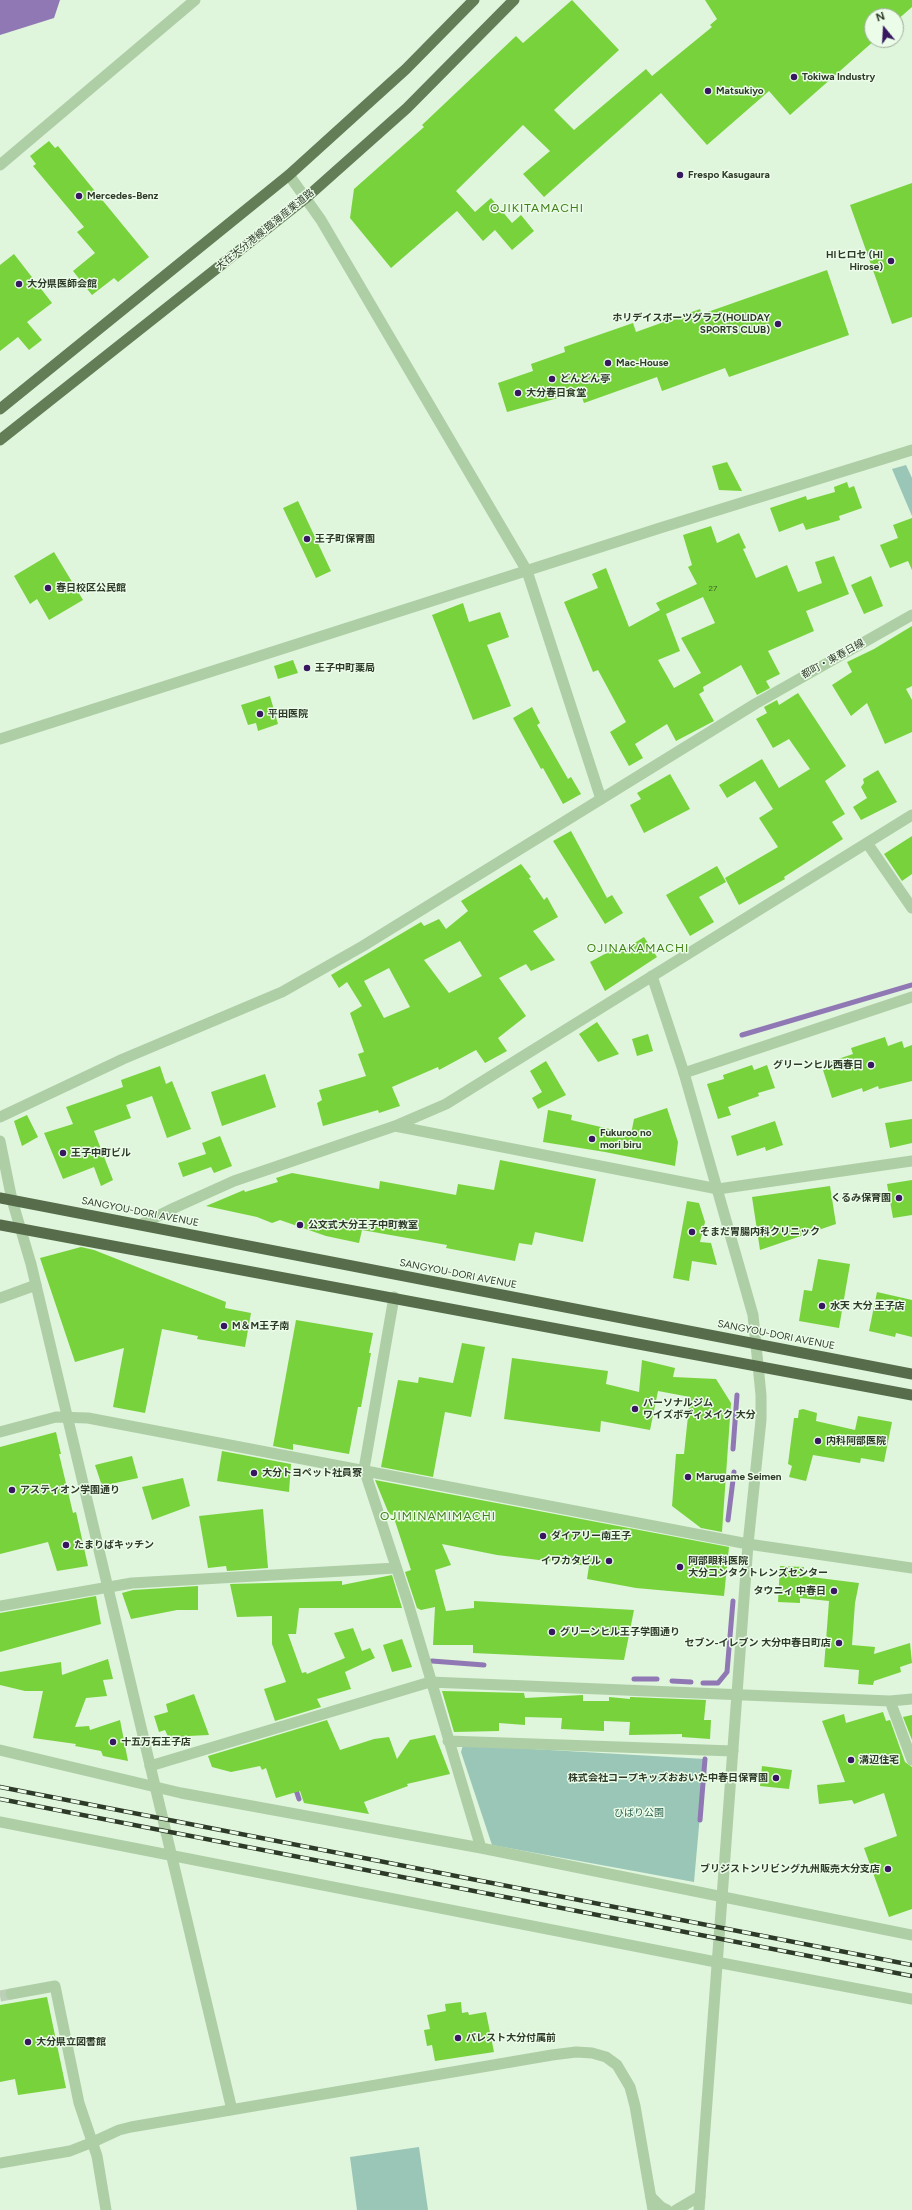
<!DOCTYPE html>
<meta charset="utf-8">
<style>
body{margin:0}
#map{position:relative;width:912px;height:2210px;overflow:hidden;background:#dff5dc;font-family:Figtree,sans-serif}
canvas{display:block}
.north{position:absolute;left:864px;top:8px;width:40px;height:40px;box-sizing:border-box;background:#ebfce9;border:1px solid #9fae9c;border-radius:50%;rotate:342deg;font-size:11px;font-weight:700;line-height:16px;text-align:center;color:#2e3a28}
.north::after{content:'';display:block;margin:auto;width:14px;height:18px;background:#371860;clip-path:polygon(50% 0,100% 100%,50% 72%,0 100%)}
</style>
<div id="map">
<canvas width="912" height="2210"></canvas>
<div class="north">N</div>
</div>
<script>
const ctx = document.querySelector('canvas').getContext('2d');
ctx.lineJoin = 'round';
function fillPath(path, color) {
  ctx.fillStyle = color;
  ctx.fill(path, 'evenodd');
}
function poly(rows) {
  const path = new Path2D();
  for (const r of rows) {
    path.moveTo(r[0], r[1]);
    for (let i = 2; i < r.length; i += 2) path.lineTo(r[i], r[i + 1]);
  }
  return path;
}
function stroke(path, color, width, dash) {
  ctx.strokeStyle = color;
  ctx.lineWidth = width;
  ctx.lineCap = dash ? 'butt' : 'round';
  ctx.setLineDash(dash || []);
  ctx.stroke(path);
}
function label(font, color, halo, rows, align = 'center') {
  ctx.font = font + ' Figtree,"Noto Sans JP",sans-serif';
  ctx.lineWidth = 3;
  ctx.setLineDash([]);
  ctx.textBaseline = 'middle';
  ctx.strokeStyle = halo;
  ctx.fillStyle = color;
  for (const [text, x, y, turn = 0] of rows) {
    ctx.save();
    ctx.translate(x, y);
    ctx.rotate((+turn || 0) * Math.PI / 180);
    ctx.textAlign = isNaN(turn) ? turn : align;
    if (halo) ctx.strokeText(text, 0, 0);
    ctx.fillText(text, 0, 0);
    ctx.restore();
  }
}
const green = poly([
 [906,465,912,478,912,516,892,469],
 [463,1745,705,1759,694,1882,492,1845,461,1752],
 [419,2147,428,2210,357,2210,350,2157]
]);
const water = poly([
 [0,0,60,0,54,18,0,35]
]);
const stream = poly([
 [742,1035,912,985],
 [733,1449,737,1395],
 [728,1520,734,1472],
 [432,1661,484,1665],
 [634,1679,657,1679],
 [672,1681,691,1682],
 [703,1683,718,1683,727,1672,733,1601],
 [295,1787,299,1799],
 [700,1820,705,1759]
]);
const building = poly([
 [572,0,619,50,554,110,574,130,646,69,652,76,712,27,710,25,717,19,705,0,912,0,912,7,896,21,896,16,872,16,872,40,875,40,790,115,769,91,707,145,661,93,544,197,523,174,550,151,523,125,456,191,475,212,491,198,512,223,521,215,534,231,512,250,495,230,483,241,457,211,391,268,350,218,354,189,424,127,422,125,516,36,523,43],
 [49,141,55,148,58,146,149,257,118,282,114,278,92,295,73,271,95,253,77,232,84,227,33,166,36,164,30,156],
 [912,183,912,317,892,324,850,205],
 [14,254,52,303,27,322,42,340,29,350,18,337,0,351,0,265],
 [827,270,849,335,729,377,725,368,662,391,657,377,584,403,580,392,507,412,498,383,533,371,531,364,565,352,564,347,633,323,636,332,700,309,702,314],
 [727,462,742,491,719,490,712,466],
 [847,482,849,488,854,486,862,508,839,516,840,520,806,530,803,523,779,532,770,508,806,496,807,500,835,492,834,487],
 [298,501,331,571,316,578,283,508],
 [912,518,912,570,908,561,890,568,880,545,898,538,893,525],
 [711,526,717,543,739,533,746,548,743,549,756,578,787,565,798,592,822,583,815,562,834,556,849,594,806,611,814,631,768,651,780,674,766,681,770,688,757,695,741,665,703,687,704,691,699,694,714,721,676,741,667,724,635,744,643,758,629,766,610,732,626,722,598,670,593,672,564,602,598,588,592,574,606,568,629,627,660,610,656,603,697,584,688,567,692,565,683,535],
 [703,597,715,623,681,638,701,673,674,688,658,660,680,651,666,614],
 [54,552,83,600,49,620,37,599,30,604,14,576],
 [871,576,883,606,864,614,851,585],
 [463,603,469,622,500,612,509,637,487,645,511,706,473,720,432,615],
 [912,626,912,686,906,689,912,700,912,732,885,744,867,703,851,716,832,685,852,672,847,662,874,649],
 [293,660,298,673,278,679,274,666],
 [798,693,846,766,825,781,845,814,832,822,843,839,784,877,785,879,739,905,725,878,778,847,759,818,773,809,755,781,727,798,719,785,762,759,779,788,810,769,789,739,773,748,756,719,767,713,764,707,777,700,779,705],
 [270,696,278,724,258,731,256,723,248,725,241,705],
 [532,707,540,723,537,725,568,779,571,777,581,794,563,804,543,768,541,769,513,718],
 [878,770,897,802,861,820,853,807,867,798,861,787,864,783,863,779],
 [670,774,690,809,644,833,630,805,641,799,637,793],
 [571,831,607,898,612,895,623,913,605,924,553,841],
 [912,836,912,874,902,881,884,854],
 [521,864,531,877,529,878,544,900,547,897,558,917,533,931,555,960,531,971,526,964,499,978,526,1016,498,1038,507,1051,485,1063,476,1050,439,1070,438,1067,392,1087,400,1106,379,1113,378,1110,323,1126,317,1103,322,1100,319,1090,366,1076,358,1054,364,1052,350,1013,362,1006,347,982,339,988,331,975,421,922,424,926,439,919,446,929,468,911,461,901],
 [460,941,482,976,449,993,424,960],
 [389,968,410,1007,384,1018,364,981],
 [717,866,726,882,699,897,714,922,690,936,666,895],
 [644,937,657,957,605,991,590,962,614,949,617,954],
 [597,1022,619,1054,598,1062,579,1034],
 [648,1034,653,1051,637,1056,632,1039],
 [885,1037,888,1046,902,1041,904,1048,912,1045,912,1081,879,1089,878,1086,863,1092,862,1088,832,1098,823,1070,831,1068,829,1062,853,1054,851,1048],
 [546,1061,566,1095,538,1109,532,1098,542,1092,530,1071],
 [752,1065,754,1070,767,1065,775,1088,758,1093,759,1096,728,1107,731,1115,718,1119,707,1084,724,1079,723,1075],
 [160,1066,166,1084,172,1081,191,1129,167,1138,152,1096,126,1105,131,1118,94,1131,113,1180,101,1186,94,1167,63,1179,44,1133,73,1124,66,1107,123,1087,121,1080],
 [265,1074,276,1107,222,1126,211,1092],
 [667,1108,678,1142,675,1166,605,1152,543,1142,548,1110,572,1115,571,1120,631,1134,634,1119],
 [27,1115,38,1137,22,1146,14,1121],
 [912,1119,912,1143,890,1148,885,1123],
 [775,1121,783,1145,766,1151,765,1147,737,1156,731,1136],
 [220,1136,232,1166,214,1173,211,1167,183,1177,178,1163,206,1154,202,1143],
 [500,1160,596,1179,583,1242,535,1232,532,1245,519,1243,515,1261,446,1248,447,1245,362,1230,359,1243,326,1236,280,1220,272,1223,257,1217,206,1206,244,1190,245,1192,278,1182,276,1178,292,1173,379,1189,380,1181,456,1195,458,1184,494,1190],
 [912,1180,912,1215,893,1218,887,1184],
 [830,1186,836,1224,760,1250,752,1197],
 [687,1201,699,1203,705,1222,700,1242,711,1243,717,1265,692,1261,689,1281,673,1278],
 [81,1247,94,1250,226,1302,225,1308,251,1313,245,1347,197,1339,198,1336,162,1329,145,1413,113,1407,124,1348,75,1362,40,1258],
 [818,1259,850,1264,839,1328,799,1321,804,1290,812,1291],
 [877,1292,912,1300,912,1337,896,1333,895,1337,869,1331],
 [296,1320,373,1333,369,1353,371,1353,361,1407,358,1407,349,1454,293,1444,293,1450,273,1446],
 [462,1343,485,1347,471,1417,445,1412,433,1477,381,1467,398,1380,418,1383,419,1377,453,1383],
 [512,1358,608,1371,606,1384,639,1392,642,1360,675,1368,673,1377,716,1379,731,1403,722,1532,701,1528,672,1506,676,1454,684,1454,690,1397,658,1391,650,1430,601,1421,600,1432,504,1419],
 [803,1409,817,1413,816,1421,855,1430,858,1416,892,1422,884,1462,861,1458,860,1463,813,1455,806,1481,789,1477,792,1466,788,1464,794,1418,798,1418,799,1410],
 [56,1432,61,1454,59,1454,73,1513,76,1512,88,1566,57,1571,48,1542,0,1554,0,1447],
 [222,1451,291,1464,289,1492,217,1481],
 [132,1456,138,1478,102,1486,95,1465],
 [183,1478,190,1506,152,1520,142,1487],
 [375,1480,729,1547,724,1596,636,1588,587,1579,589,1566,497,1555,442,1544,451,1565,435,1570,446,1611,474,1608,474,1601,634,1610,624,1660,473,1653,473,1645,433,1645,435,1607,421,1610,417,1608,405,1572,411,1570,393,1515,389,1514],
 [263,1509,268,1568,227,1571,226,1566,208,1568,199,1516],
 [780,1566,804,1567,803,1576,859,1583,855,1603,852,1645,875,1647,874,1654,910,1643,912,1663,900,1667,901,1672,874,1681,873,1685,858,1684,859,1670,824,1667,829,1601,800,1598,800,1603,778,1602],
 [392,1575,402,1608,299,1608,296,1634,288,1634,302,1673,306,1672,307,1674,345,1658,334,1633,353,1628,362,1651,370,1648,375,1658,345,1672,351,1689,317,1699,321,1707,275,1721,264,1689,286,1682,272,1644,272,1616,237,1617,230,1584,342,1581,342,1585],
 [198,1586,198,1610,177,1610,131,1619,122,1593,133,1590],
 [96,1596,101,1624,0,1652,0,1613],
 [402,1639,412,1667,392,1672,383,1645],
 [108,1659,113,1679,103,1680,107,1696,86,1698,75,1727,89,1726,90,1730,120,1720,128,1761,103,1756,101,1751,75,1746,76,1744,33,1738,43,1691,25,1691,0,1685,0,1672,61,1662,62,1675],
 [442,1691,524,1693,525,1698,583,1695,583,1701,609,1701,609,1697,630,1699,630,1697,706,1700,704,1720,711,1720,710,1739,682,1737,682,1734,629,1735,630,1722,604,1721,604,1731,561,1729,562,1718,525,1717,525,1725,499,1723,499,1731,454,1732],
 [194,1694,209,1735,188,1736,170,1741,165,1730,159,1732,154,1716,168,1712,166,1704],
 [883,1712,886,1721,890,1720,905,1762,912,1767,912,1909,889,1917,864,1848,897,1836,884,1793,854,1804,852,1800,819,1804,817,1785,845,1782,822,1721,844,1714,846,1723],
 [912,1715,912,1740,903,1717],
 [327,1720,340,1750,374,1739,389,1737,397,1759,410,1740,435,1735,450,1774,407,1784,408,1786,364,1802,369,1814,304,1803,300,1791,276,1798,266,1768,262,1770,260,1766,231,1772,212,1767,208,1756],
 [762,1766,792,1770,789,1789,760,1786],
 [47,1997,66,2088,18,2095,15,2079,0,2082,0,2005],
 [461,2002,462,2013,468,2012,469,2015,486,2012,494,2052,435,2061,432,2045,427,2046,424,2030,430,2029,427,2015,446,2011,445,2004]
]);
const minorTunnel = poly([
 [0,1996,11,1994]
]);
const minor = poly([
 [867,843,912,908],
 [684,1073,912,997],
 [0,1117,123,1059,282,992,363,946,755,704,912,615],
 [395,1126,718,1189,912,1161],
 [142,1224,174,1208,234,1181,395,1126,446,1104,912,815],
 [394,1297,364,1469,408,1603,481,1848],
 [0,1298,36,1285],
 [0,1432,56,1417,88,1418,748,1544,912,1568],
 [0,1606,132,1583,396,1568],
 [890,1701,912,1760],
 [448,1741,733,1751],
 [0,1750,181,1793,481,1848,912,1935],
 [150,1766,430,1682,890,1701,912,1699],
 [0,1822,716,1962,912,1999],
 [11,1994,55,1986,79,2103,97,2156,106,2210],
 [0,2163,70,2151,93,2142],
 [651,2197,661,2207,667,2210],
 [676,2210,700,2196]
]);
const tertiary = poly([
 [0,165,195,0],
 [289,175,321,220,527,571,601,799],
 [0,739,660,528,912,450],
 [652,976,684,1073,753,1315,761,1395,761,1420,748,1544,699,2210],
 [0,1141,12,1200,31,1264,232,2110],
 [93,2142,119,2130,131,2127,552,2055,576,2052,592,2053,606,2057,617,2065,630,2087,635,2106,653,2210]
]);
const primary = poly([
 [0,409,289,175,406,69,474,0],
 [0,440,307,197,407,108,514,0]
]);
const trunk = poly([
 [0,1198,912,1374],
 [0,1225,912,1395]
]);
const rail = poly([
 [0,1787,912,1965],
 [0,1799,912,1976]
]);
const markers = [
 [794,77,4,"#371860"],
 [708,91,4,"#371860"],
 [680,175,4,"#371860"],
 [79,196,4,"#371860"],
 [891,261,4,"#371860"],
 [19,284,4,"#371860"],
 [778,324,4,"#371860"],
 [608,363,4,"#371860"],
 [552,379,4,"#371860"],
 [518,393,4,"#371860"],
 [307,539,4,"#371860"],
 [48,588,4,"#371860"],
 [307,668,4,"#371860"],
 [260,714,4,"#371860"],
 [871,1065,4,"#371860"],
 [592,1139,4,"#371860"],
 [63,1153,4,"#371860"],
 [899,1198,4,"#371860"],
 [300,1225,4,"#371860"],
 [692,1232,4,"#371860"],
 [822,1306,4,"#371860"],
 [224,1326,4,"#371860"],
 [635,1409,4,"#371860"],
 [818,1441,4,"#371860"],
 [254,1473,4,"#371860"],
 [688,1477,4,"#371860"],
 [12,1490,4,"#371860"],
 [543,1536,4,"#371860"],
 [66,1545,4,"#371860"],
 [609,1561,4,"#371860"],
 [680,1567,4,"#371860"],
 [834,1591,4,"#371860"],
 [552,1632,4,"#371860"],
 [839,1643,4,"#371860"],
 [113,1742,4,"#371860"],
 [851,1760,4,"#371860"],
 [776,1778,4,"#371860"],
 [888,1869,4,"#371860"],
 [458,2038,4,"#371860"],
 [28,2042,4,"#371860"]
];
const numberNames = [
 ["27",713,589]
];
const poiNames = [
 ["Tokiwa Industry",802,77],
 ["Matsukiyo",716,91],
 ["Frespo Kasugaura",688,175],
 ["Mercedes-Benz",87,196],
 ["HIヒロセ (HI",883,255,"right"],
 ["Hirose)",883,267,"right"],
 ["大分県医師会館",27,284],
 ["ホリデイスポーツグラブ(HOLIDAY",770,318,"right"],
 ["SPORTS CLUB)",770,330,"right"],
 ["Mac-House",616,363],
 ["どんどん亭",560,379],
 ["大分春日食堂",526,393],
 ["王子町保育園",315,539],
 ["春日校区公民館",56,588],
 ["王子中町薬局",315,668],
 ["平田医院",268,714],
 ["グリーンヒル西春日",863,1065,"right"],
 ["Fukuroo no",600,1133],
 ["mori biru",600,1145],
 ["王子中町ビル",71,1153],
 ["くるみ保育園",891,1198,"right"],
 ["公文式大分王子中町教室",308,1225],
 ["そまだ胃腸内科クリニック",700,1232],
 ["水天 大分 王子店",830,1306],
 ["M＆M王子南",232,1326],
 ["パーソナルジム",643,1403],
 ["ワイズボディメイク 大分",643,1415],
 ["内科阿部医院",826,1441],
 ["大分トヨペット社員寮",262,1473],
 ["Marugame Seimen",696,1477],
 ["アスティオン学園通り",20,1490],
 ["ダイアリー南王子",551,1536],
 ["たまりばキッチン",74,1545],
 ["イワカタビル",601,1561,"right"],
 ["阿部眼科医院",688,1561],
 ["大分コンタクトレンズセンター",688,1573],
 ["タウニィ 中春日",826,1591,"right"],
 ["グリーンヒル王子学園通り",560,1632],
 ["セブン-イレブン 大分中春日町店",831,1643,"right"],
 ["十五万石王子店",121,1742],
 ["溝辺住宅",859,1760],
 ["株式会社コープキッズおおいた中春日保育園",768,1778,"right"],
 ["ブリジストンリビング九州販売大分支店",880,1869,"right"],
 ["パレスト大分付属前",466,2038],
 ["大分県立図書館",36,2042]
];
const streetNames = [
 ["大在大分港線;臨海産業道路",265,230,-39],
 ["都町・東春日線",833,659,-29],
 ["SANGYOU-DORI AVENUE",140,1212,11],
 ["SANGYOU-DORI AVENUE",458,1274,11],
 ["SANGYOU-DORI AVENUE",776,1335,11]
];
const parkNames = [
 ["ひばり公園",639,1813]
];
const quarterNames = [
 ["OJIKITAMACHI",537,208],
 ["OJINAKAMACHI",638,948],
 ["OJIMINAMIMACHI",438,1516]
];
fillPath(green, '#9ac6b8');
fillPath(water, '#9078b5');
stroke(stream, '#9078b5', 5);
fillPath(building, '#78d23c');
stroke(minorTunnel, '#bcd0b8', 11, [11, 5.5]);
stroke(minor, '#aecea6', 11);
stroke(tertiary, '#aecea6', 11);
stroke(primary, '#637d57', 11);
stroke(trunk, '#566c4a', 11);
stroke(rail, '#2e3a28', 4.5);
stroke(rail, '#ebfce9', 3, [9]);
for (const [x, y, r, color] of markers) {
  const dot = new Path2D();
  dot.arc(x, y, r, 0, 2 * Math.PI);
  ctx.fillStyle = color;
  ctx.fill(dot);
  stroke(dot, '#ebfce9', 1.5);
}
label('8px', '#40602d', null, numberNames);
label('bold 10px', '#2e3a28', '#ebfce9', poiNames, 'left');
label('10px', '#2e3a28', '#ebfce9', streetNames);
label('10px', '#295b4d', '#ebfce9', parkNames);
ctx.letterSpacing = '1px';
label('12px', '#417f17', '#ebfce9', quarterNames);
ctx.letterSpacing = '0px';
</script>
